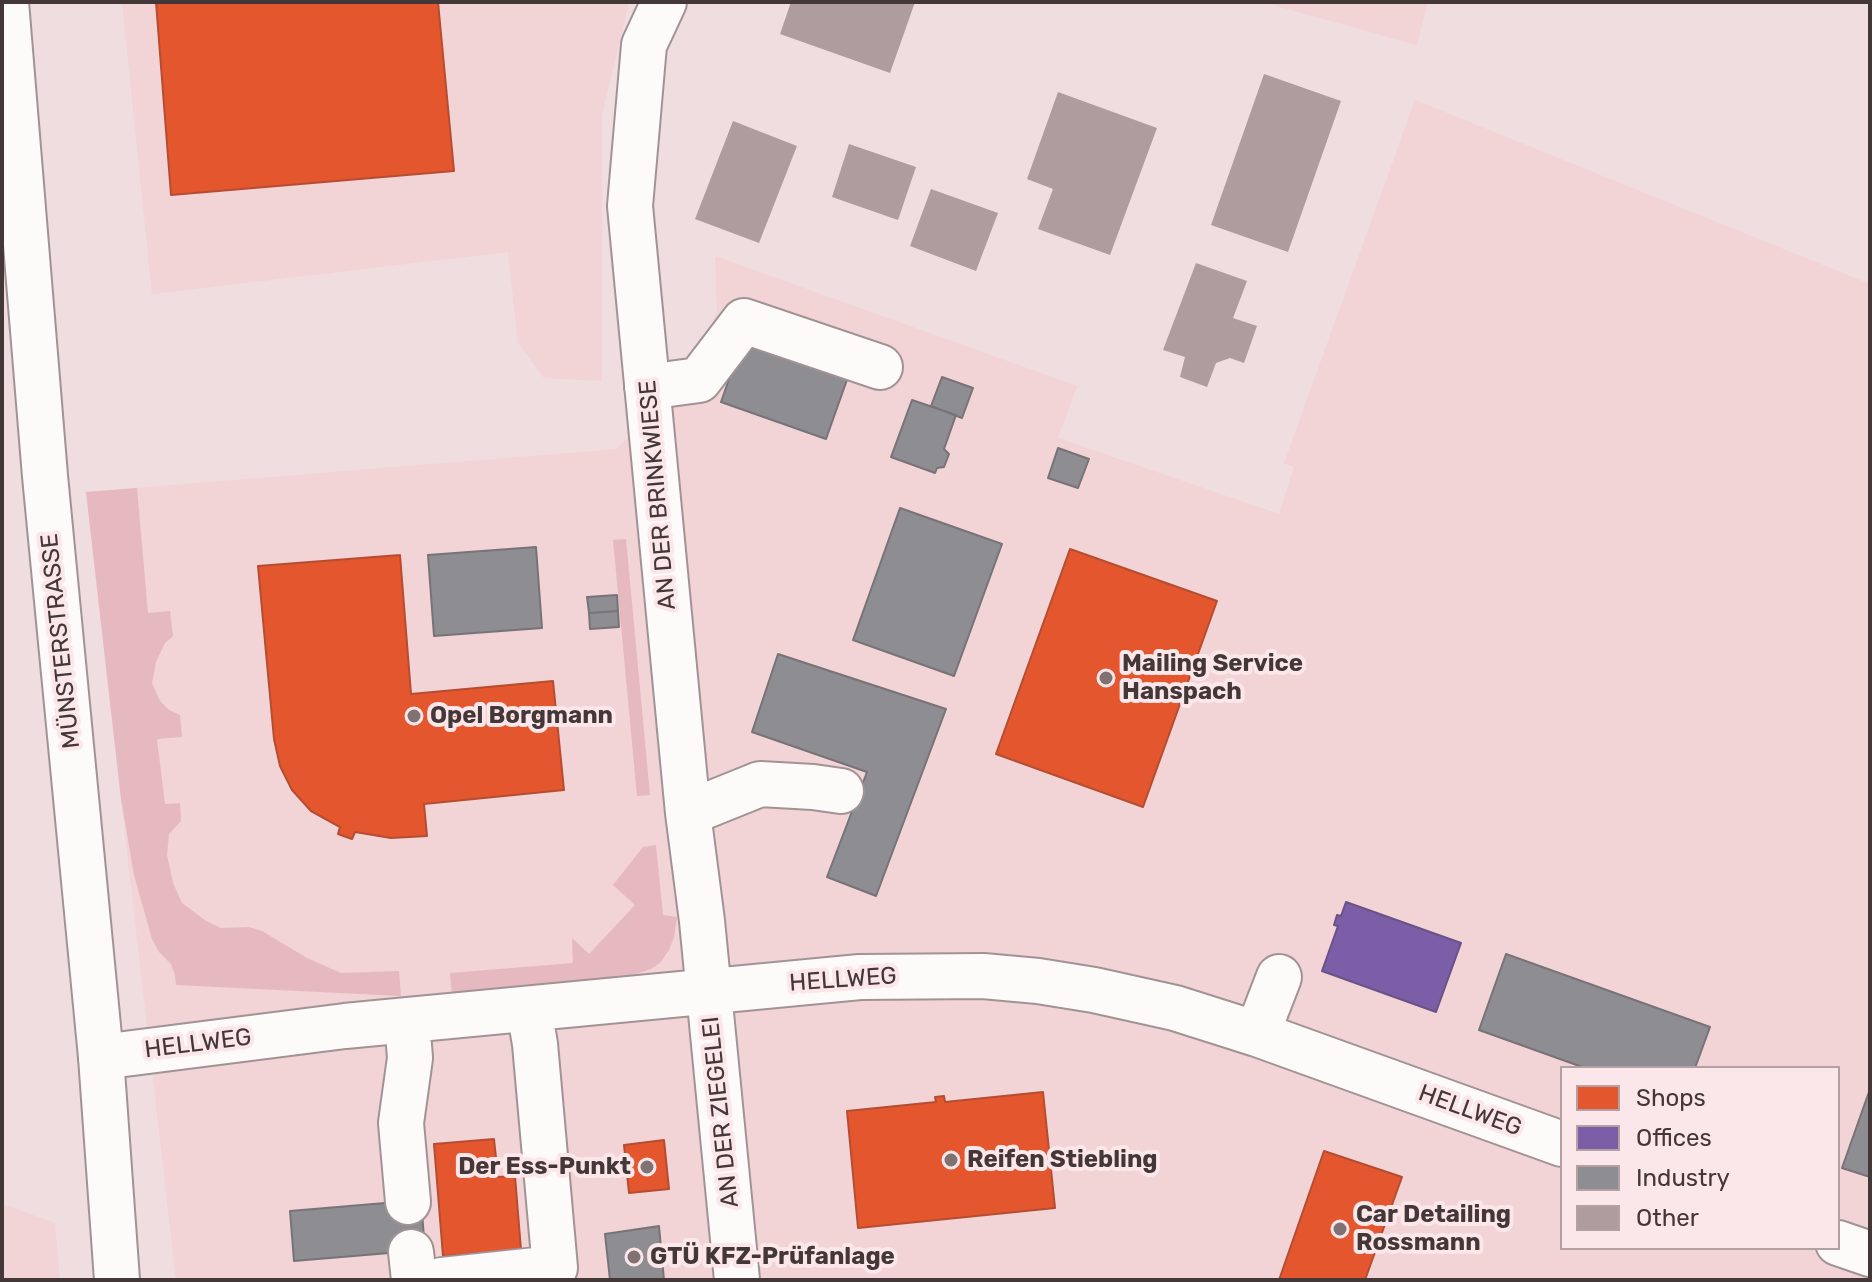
<!DOCTYPE html>
<meta charset="utf-8">
<style>
body{margin:0}
#map{position:relative;width:1872px;height:1282px;overflow:hidden;background:#efdddf;font-family:Rubik,sans-serif}
canvas{display:block}
.frame{position:absolute;inset:0;border:4px solid #443738;pointer-events:none}
.legend{position:absolute;left:1560px;top:1066px;width:280px;height:184px;box-sizing:border-box;background:#fbe6e9;border:2px solid #b2a0a2;margin:0;padding:10px 14px;list-style:none;font-size:24px;color:#443738}
.legend li{display:flex;align-items:center;gap:16px;height:40px}
.legend b{width:40px;border:2px solid #b2a0a2}
</style>
<div id="map">
<canvas width="1872" height="1282"></canvas>
<div class="frame"></div>
<ul class="legend">
<li><b style="height:22px;background:#e4572e"></b>Shops</li>
<li><b style="height:22px;background:#7b5ea7"></b>Offices</li>
<li><b style="height:22px;background:#8d8d92"></b>Industry</li>
<li><b style="height:22px;background:#af9c9e"></b>Other</li>
</ul>
</div>
<script>
const ctx = document.querySelector('canvas').getContext('2d');
ctx.lineJoin = 'round';
function fillPath(path, color) {
  ctx.fillStyle = color;
  ctx.fill(path, 'evenodd');
}
function poly(rows) {
  const path = new Path2D();
  for (const r of rows) {
    path.moveTo(r[0], r[1]);
    for (let i = 2; i < r.length; i += 2) path.lineTo(r[i], r[i + 1]);
  }
  return path;
}
function stroke(path, color, width, dash) {
  ctx.strokeStyle = color;
  ctx.lineWidth = width;
  ctx.lineCap = dash ? 'butt' : 'round';
  ctx.setLineDash(dash || []);
  ctx.stroke(path);
}
function label(font, color, halo, rows, align = 'center') {
  ctx.font = font + ' Rubik,sans-serif';
  ctx.lineWidth = 8;
  ctx.setLineDash([]);
  ctx.textBaseline = 'middle';
  ctx.strokeStyle = halo;
  ctx.fillStyle = color;
  for (const [text, x, y, turn = 0] of rows) {
    ctx.save();
    ctx.translate(x, y);
    ctx.rotate((+turn || 0) * Math.PI / 180);
    ctx.textAlign = isNaN(turn) ? turn : align;
    if (halo) ctx.strokeText(text, 0, 0);
    ctx.fillText(text, 0, 0);
    ctx.restore();
  }
}
const built = poly([
 [122,2,629,2,602,115,602,381,544,378,518,343,508,252,152,294],
 [1262,2,1428,2,1417,45],
 [1415,100,1870,284,1870,1280,176,1280,86,492,617,449,688,372,717,312,715,256,1077,386,1058,438,1279,514,1294,467,1284,463],
 [1562,1068,1838,1068,1838,1248,1562,1248],
 [2,1204,55,1223,60,1280,2,1280]
]);
const green = poly([
 [137,488,148,613,170,611,173,636,165,643,156,662,152,683,160,701,169,710,180,715,182,737,157,739,165,804,180,803,181,821,169,834,167,855,173,883,182,903,206,921,221,928,249,927,262,931,307,958,341,973,399,971,401,996,176,985,175,975,171,964,159,952,152,939,134,875,121,799,86,492],
 [626,539,650,795,637,796,613,540],
 [656,845,663,915,677,917,674,937,669,950,660,963,651,969,624,978,452,996,450,973,573,963,572,938,589,954,635,905,613,885,643,847]
]);
const shops = poly([
 [156,2,438,2,454,171,171,195,156,2],
 [1070,549,1217,601,1143,807,996,754,1070,549],
 [400,555,411,694,553,681,564,790,424,804,427,836,391,838,355,832,352,839,338,834,340,827,311,811,292,790,280,766,274,739,258,566,400,555],
 [1043,1092,1055,1208,858,1228,847,1111,936,1102,935,1097,944,1096,945,1102,1043,1092],
 [494,1139,498,1177,515,1176,521,1250,443,1256,434,1144,494,1139],
 [664,1140,669,1189,629,1193,624,1145,664,1140],
 [1324,1151,1402,1177,1365,1280,1279,1280,1324,1151]
]);
const offices = poly([
 [1346,902,1461,943,1436,1012,1322,971,1338,926,1334,925,1337,915,1341,916,1346,902]
]);
const industry = poly([
 [743,339,848,377,826,439,721,402,743,339],
 [942,377,973,388,962,418,931,406,942,377],
 [912,400,956,415,944,449,949,454,944,467,937,468,935,473,891,457,912,400],
 [1058,448,1089,459,1078,488,1048,478,1058,448],
 [900,508,1002,544,954,676,853,640,900,508],
 [536,547,542,628,434,636,428,555,536,547],
 [617,595,618,611,589,613,587,597,617,595],
 [618,611,619,627,590,629,589,613,618,611],
 [778,654,946,709,876,896,827,877,867,772,752,732,778,654],
 [1506,954,1710,1027,1695,1068,1585,1068,1479,1030,1506,954],
 [1870,1089,1870,1177,1842,1168,1870,1089],
 [421,1200,425,1250,294,1261,290,1211,421,1200],
 [659,1226,664,1280,610,1280,605,1234,659,1226]
]);
const building = poly([
 [791,2,915,2,890,73,780,34],
 [1264,74,1341,101,1288,252,1211,225],
 [1058,92,1157,128,1110,255,1038,229,1053,189,1027,179],
 [733,121,797,146,759,243,695,219],
 [849,144,916,167,898,220,832,197],
 [931,189,998,213,976,271,910,246],
 [1196,263,1247,281,1233,318,1257,326,1244,363,1230,358,1216,363,1207,387,1180,377,1185,357,1163,350]
]);
const minor = poly([
 [664,2,644,45,630,206,688,813,702,921,737,1280],
 [647,387,699,380,744,321,880,367],
 [688,813,760,784,813,787,841,791],
 [407,1020,410,1058,401,1123,408,1202],
 [1257,1034,1279,977],
 [101,1057,345,1026,860,977,983,976,1038,981,1094,990,1175,1008,1257,1034,1562,1144],
 [1838,1243,1870,1254],
 [411,1252,414,1280],
 [442,1280,555,1268,535,1044,529,1009]
]);
const major = poly([
 [6,2,45,476,101,1057,117,1280]
]);
const markers = [
 [1106,678,8,"#807172"],
 [414,716,8,"#807172"],
 [951,1160,8,"#807172"],
 [647,1167,8,"#807172"],
 [1340,1229,8,"#807172"],
 [634,1257,8,"#807172"]
];
const streetNames = [
 ["AN DER BRINKWIESE",658,495,-95],
 ["MÜNSTERSTRASSE",61,641,-96],
 ["HELLWEG",843,980,-4],
 ["HELLWEG",198,1044,-7],
 ["HELLWEG",1470,1111,20],
 ["AN DER ZIEGELEI",721,1112,-96]
];
const poiNames = [
 ["Mailing Service",1122,664],
 ["Hanspach",1122,692],
 ["Opel Borgmann",430,716],
 ["Reifen Stiebling",967,1160],
 ["Der Ess-Punkt",631,1167,"right"],
 ["Car Detailing",1356,1215],
 ["Rossmann",1356,1243],
 ["GTÜ KFZ-Prüfanlage",650,1257]
];
fillPath(built, '#f2d3d6');
fillPath(green, '#e5b9bf');
fillPath(shops, '#e4572e');
stroke(shops, '#b44d31', 2);
fillPath(offices, '#7b5ea7');
stroke(offices, '#6a5286', 2);
fillPath(industry, '#8d8d92');
stroke(industry, '#777377', 2);
fillPath(building, '#af9c9e');
stroke(minor, '#a19395', 48);
stroke(major, '#a19395', 48);
stroke(minor, '#fdfafa', 44);
stroke(major, '#fdfafa', 44);
for (const [x, y, r, color] of markers) {
  const dot = new Path2D();
  dot.arc(x, y, r, 0, 2 * Math.PI);
  ctx.fillStyle = color;
  ctx.fill(dot);
  stroke(dot, '#fbe6e9', 3);
}
label('24px', '#443738', '#fbe6e9', streetNames);
label('bold 24px', '#443738', '#fbe6e9', poiNames, 'left');
</script>
